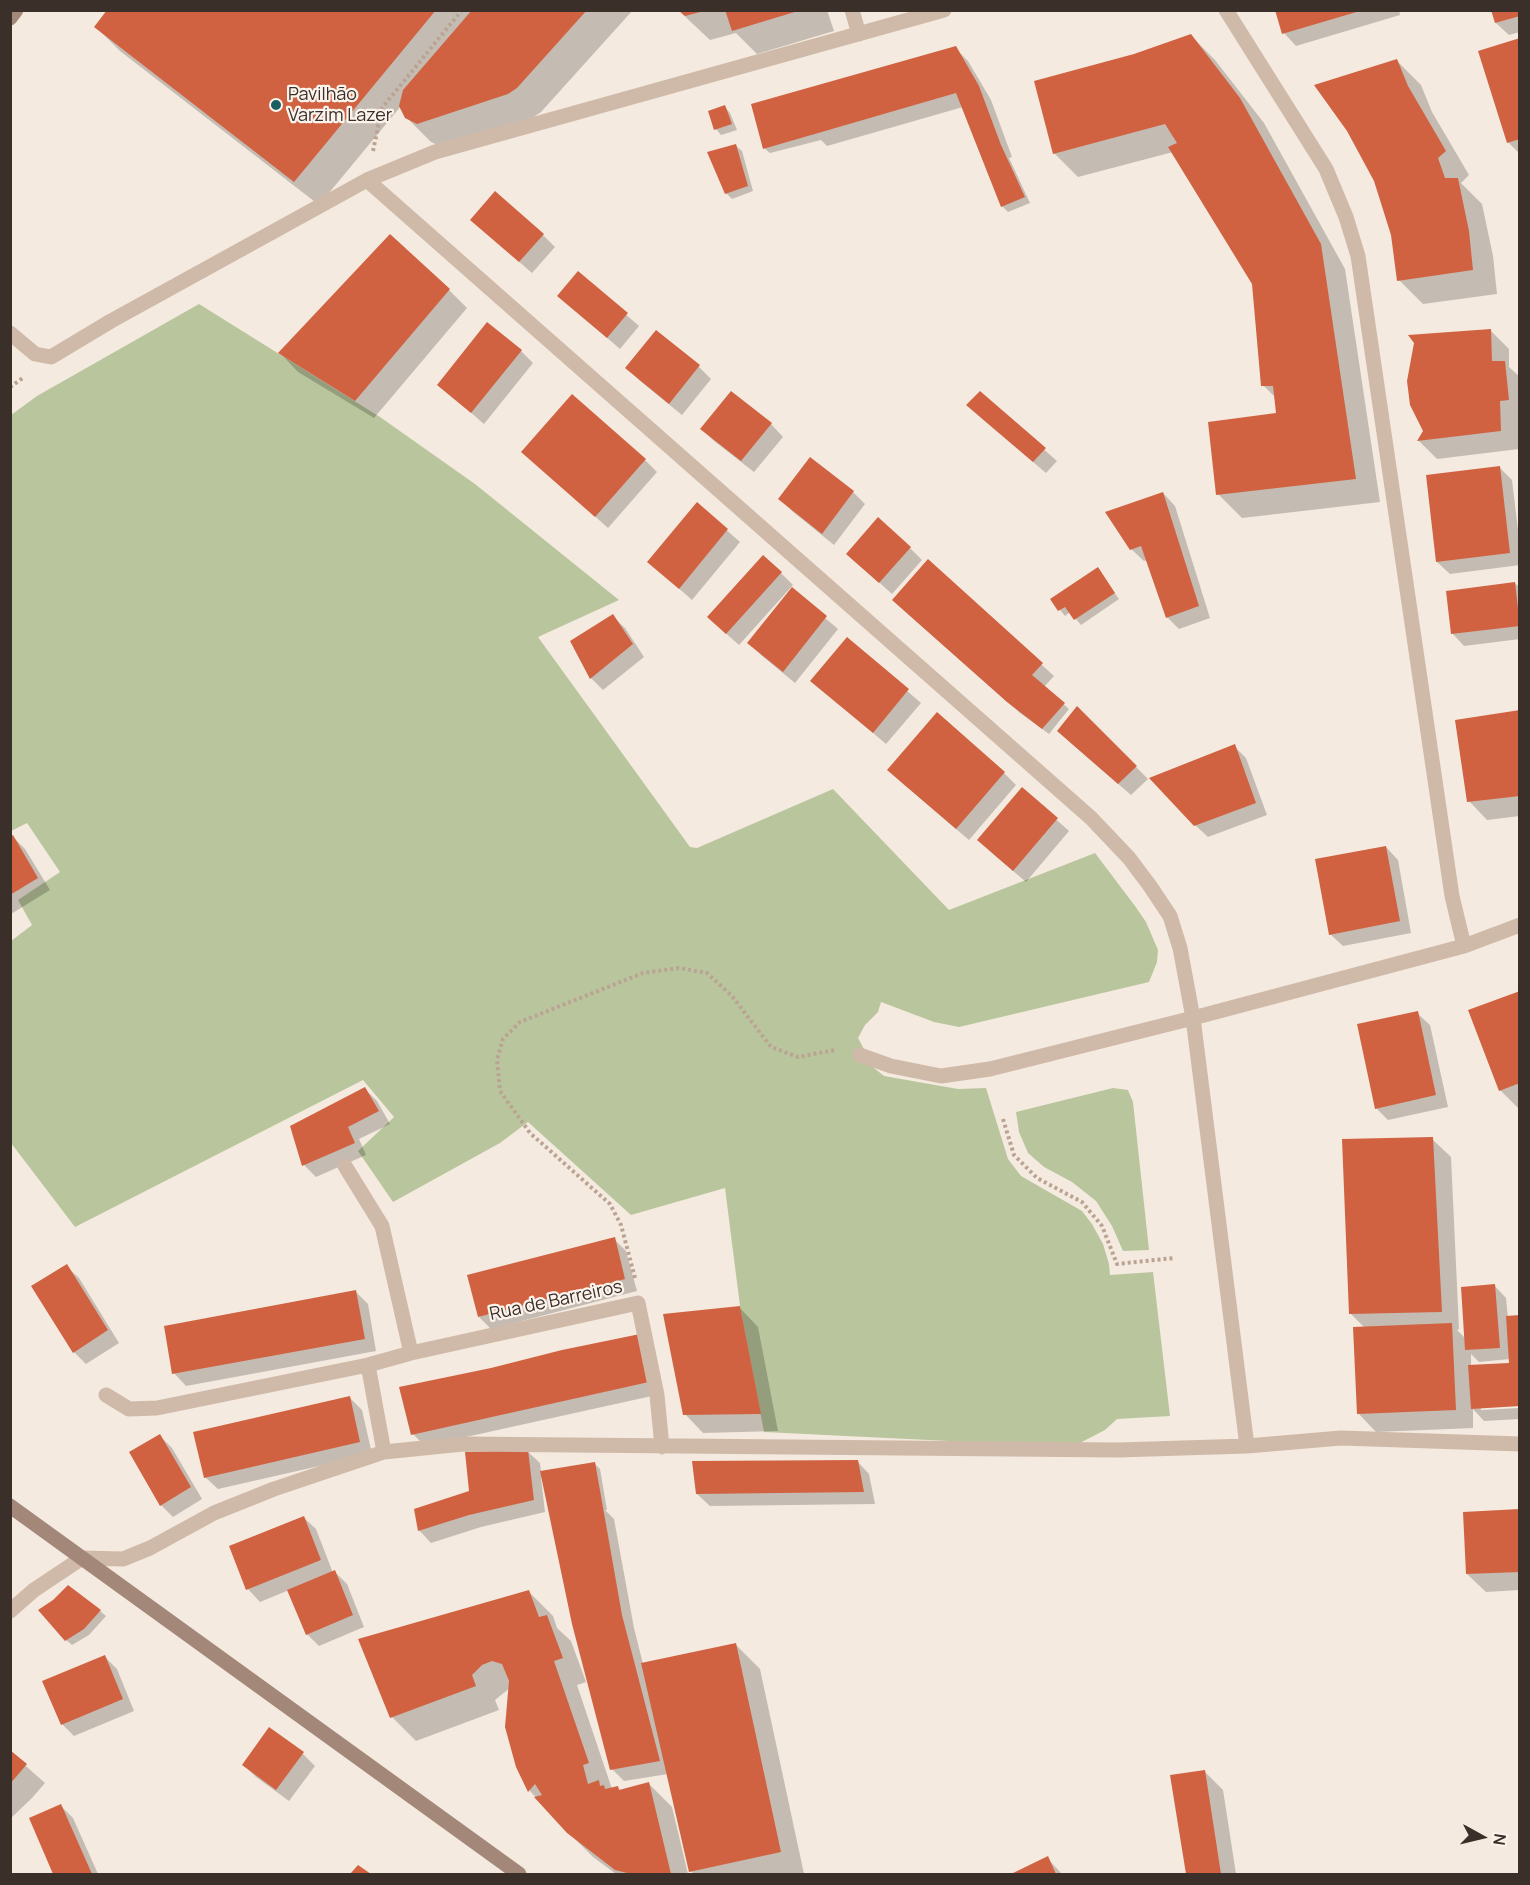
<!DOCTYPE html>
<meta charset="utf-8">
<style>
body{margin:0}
#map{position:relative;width:1530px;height:1885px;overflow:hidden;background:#f5eadf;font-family:Manrope,sans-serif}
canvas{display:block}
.frame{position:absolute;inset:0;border:12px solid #3b2f29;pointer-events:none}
.north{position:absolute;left:1452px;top:1807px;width:60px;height:60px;-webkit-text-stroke:4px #fcf4ec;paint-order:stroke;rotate:98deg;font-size:16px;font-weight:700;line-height:24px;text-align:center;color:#3b2f29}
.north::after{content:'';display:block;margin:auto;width:21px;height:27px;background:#3b2f29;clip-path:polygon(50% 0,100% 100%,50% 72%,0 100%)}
</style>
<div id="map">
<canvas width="1530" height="1885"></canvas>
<div class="frame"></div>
<div class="north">N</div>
</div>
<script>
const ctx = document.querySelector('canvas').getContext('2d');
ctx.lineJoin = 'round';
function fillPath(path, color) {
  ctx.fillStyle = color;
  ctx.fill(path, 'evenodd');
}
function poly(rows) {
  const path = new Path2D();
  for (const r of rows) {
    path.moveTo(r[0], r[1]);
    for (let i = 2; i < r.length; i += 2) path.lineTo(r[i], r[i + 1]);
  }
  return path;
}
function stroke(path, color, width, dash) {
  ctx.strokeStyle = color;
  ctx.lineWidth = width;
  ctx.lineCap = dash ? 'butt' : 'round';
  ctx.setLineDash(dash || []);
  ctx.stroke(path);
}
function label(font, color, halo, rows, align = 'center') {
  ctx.font = font + ' Manrope,sans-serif';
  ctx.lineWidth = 4.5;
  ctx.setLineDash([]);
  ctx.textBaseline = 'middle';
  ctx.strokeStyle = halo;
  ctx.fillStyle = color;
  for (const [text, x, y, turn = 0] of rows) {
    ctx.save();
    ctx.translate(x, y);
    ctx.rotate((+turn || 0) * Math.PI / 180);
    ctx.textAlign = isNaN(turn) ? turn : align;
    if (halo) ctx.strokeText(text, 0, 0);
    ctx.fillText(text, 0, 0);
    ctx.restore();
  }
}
const green = poly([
 [199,304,380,417,475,484,619,600,538,637,690,847,697,848,833,789,949,910,1095,853,1135,906,1146,922,1158,950,1157,962,1149,982,959,1027,934,1022,881,1002,878,1012,865,1025,858,1038,874,1068,884,1076,958,1089,986,1088,1008,1159,1021,1176,1082,1211,1092,1224,1103,1244,1109,1264,1110,1275,1153,1272,1170,1416,1117,1419,1105,1430,1072,1447,764,1432,740,1306,725,1188,631,1215,528,1122,500,1143,393,1202,358,1151,394,1117,363,1080,75,1227,11,1143,11,941,32,925,18,900,60,872,27,823,11,831,11,415,37,396],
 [1113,1088,1128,1090,1133,1102,1149,1250,1123,1251,1112,1226,1096,1201,1072,1182,1044,1167,1028,1153,1019,1132,1016,1112]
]);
const shadow = poly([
 [109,10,633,10,541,112,532,118,442,147,431,142,406,117,401,106,319,205,120,51,96,27],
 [678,10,827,10,834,31,757,54,736,33,710,40],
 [1277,10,1399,10,1400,15,1296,46,1284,33],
 [1493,10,1520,10,1520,32,1509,35,1496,23],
 [1191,36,1215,60,1264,123,1345,269,1380,502,1242,518,1218,494,1278,415,1276,398,1263,385,1253,283,1173,152,1078,177,1054,153,1135,55],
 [1520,39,1520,154,1508,142],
 [955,48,968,61,991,100,1012,157,1009,158,1030,203,1008,212,1002,206,963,107,827,146,821,140,770,153,764,148],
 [1397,61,1421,85,1432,112,1469,175,1461,183,1482,204,1493,256,1497,294,1423,304,1399,280],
 [725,107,730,113,737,130,721,135,716,129],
 [736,146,742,151,753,191,732,199,726,193],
 [485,232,543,235,555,247,532,273],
 [578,273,639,326,620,349,559,296],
 [449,290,467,308,374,418,298,372,280,353],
 [487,324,521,351,533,363,484,424,439,385],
 [1490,330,1509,349,1509,367,1520,377,1519,449,1437,459,1419,441],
 [656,332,699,367,711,379,682,415,639,380,627,368],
 [980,393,1057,461,1046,473,980,417],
 [771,424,783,437,754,472,714,441,702,429],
 [811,459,853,492,865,504,834,545,792,511,780,499],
 [645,460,657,472,608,528,536,464],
 [1499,467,1512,480,1520,547,1520,565,1450,574,1437,562],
 [1163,493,1175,506,1210,618,1179,629,1167,617,1148,560,1144,561,1131,549],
 [697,504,740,542,692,600,649,562],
 [910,548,922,560,892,594,848,554],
 [928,561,1054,676,1044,687,1069,709,1049,734,1020,713,906,612],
 [1097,569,1119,599,1081,625,1070,612,1065,616,1052,600],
 [781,573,793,585,739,645,721,629],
 [1515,583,1520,588,1520,639,1464,646,1452,633],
 [792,590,838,629,795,683,761,655,749,643],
 [612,616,625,628,644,657,603,690,591,678],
 [847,639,921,703,886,744,812,681],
 [1077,708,1148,779,1131,795,1071,743],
 [1520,712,1520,816,1487,820,1469,801],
 [1234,746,1246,758,1267,815,1208,837,1195,825],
 [1004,773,1016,785,969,840,901,782],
 [1022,789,1069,831,1026,882,991,852],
 [13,837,25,849,50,890,11,914,10,838],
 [1386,847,1398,860,1411,933,1343,946,1330,934],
 [1520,992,1520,1108,1518,1108,1500,1090],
 [1417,1013,1430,1025,1448,1107,1388,1120,1376,1108],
 [364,1088,377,1101,390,1124,359,1139,366,1155,316,1177,304,1165],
 [1432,1139,1451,1157,1459,1329,1457,1330,1466,1339,1494,1285,1506,1298,1508,1318,1520,1317,1520,1419,1484,1421,1473,1409,1473,1428,1376,1432,1358,1413,1365,1328,1351,1314],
 [1471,1354,1479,1362,1510,1359,1510,1364,1471,1367],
 [1519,1405,1519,1408,1481,1410,1481,1407],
 [614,1239,626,1251,637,1291,491,1329,479,1317],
 [66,1266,79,1278,119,1343,86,1364,74,1352],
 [356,1292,368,1304,376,1351,186,1386,174,1373],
 [740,1308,758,1327,778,1431,703,1433,685,1414],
 [640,1336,661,1394,425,1446,413,1434],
 [350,1398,362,1410,372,1454,218,1489,205,1477],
 [160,1436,172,1448,202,1499,173,1517,161,1505],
 [527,1451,540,1463,541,1472,594,1463,600,1469,607,1510,605,1510,614,1519,634,1628,643,1664,736,1645,760,1669,804,1874,694,1874,690,1870,668,1774,624,1781,612,1769,543,1477,541,1478,545,1512,481,1527,431,1543,419,1530],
 [857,1461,869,1474,875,1504,710,1506,697,1494],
 [1520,1510,1520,1590,1486,1592,1467,1574],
 [303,1517,316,1529,333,1573,335,1572,347,1584,364,1627,319,1646,307,1634,289,1590,260,1602,248,1589],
 [529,1592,553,1616,557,1628,571,1641,586,1682,577,1685,612,1789,618,1788,621,1791,648,1783,672,1807,688,1874,616,1874,593,1857,568,1832,530,1791,518,1767,510,1688,495,1700,499,1710,416,1741,392,1717],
 [100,1611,106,1616,89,1635,72,1645,66,1640],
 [105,1657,117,1669,134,1711,74,1736,62,1724],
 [10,1752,45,1783,32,1798,10,1819],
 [303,1754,315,1766,289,1801,256,1777,244,1765],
 [1205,1772,1223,1790,1236,1874,1188,1874,1172,1777],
 [61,1806,73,1818,98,1874,55,1874,31,1819],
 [1047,1858,1062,1874,1014,1874]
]);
const building = poly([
 [107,10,436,10,294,182,94,27],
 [472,10,587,10,517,88,508,94,417,124,405,118,399,106,403,90],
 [678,10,704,10,704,11,685,16],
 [725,10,798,10,798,11,732,31],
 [1275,10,1360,10,1360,11,1282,34],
 [1491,10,1520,10,1520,16,1495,23],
 [1191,34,1240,98,1321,244,1356,479,1216,495,1208,422,1276,413,1273,386,1261,386,1252,284,1168,147,1177,143,1165,124,1053,154,1034,81,1134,54],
 [1520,38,1520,139,1507,143,1478,51],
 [956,46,979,86,1001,145,1025,197,1001,207,956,93,763,149,751,104],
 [1397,59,1408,86,1446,151,1438,158,1445,178,1458,178,1469,231,1473,270,1397,281,1391,235,1374,181,1347,131,1314,85],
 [725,105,732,124,714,130,708,111],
 [736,144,748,186,725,194,707,152],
 [495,191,544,234,519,262,470,220],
 [390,234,450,289,355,401,278,353],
 [578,271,628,313,607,338,557,296],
 [487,322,522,350,471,413,437,385],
 [1491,329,1492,361,1505,361,1509,400,1500,401,1501,431,1417,441,1423,431,1410,405,1407,381,1414,343,1408,335],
 [656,330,700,365,669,404,625,368],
 [731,391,772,423,741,461,700,429],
 [980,391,1046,448,1033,462,966,405],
 [572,394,646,459,595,517,521,452],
 [810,457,854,491,822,534,778,499],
 [1500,466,1510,553,1436,562,1426,475],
 [1163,492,1199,606,1166,618,1141,546,1130,550,1105,512],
 [697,502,728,529,679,589,647,562],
 [878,517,911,547,879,583,846,554],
 [763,555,782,572,726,634,707,617],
 [928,559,1043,663,1032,675,1065,703,1042,729,1007,702,892,600],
 [1098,567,1115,593,1074,620,1065,607,1058,611,1050,599],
 [1515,582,1520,626,1451,634,1446,591],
 [792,587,827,616,783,672,747,643],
 [613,614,633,644,590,679,570,641],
 [847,637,909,689,873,733,810,681],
 [1077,706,1137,766,1118,784,1057,731],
 [1520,710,1520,796,1467,802,1455,720],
 [937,712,1005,772,956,829,887,770],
 [1235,744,1256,803,1194,826,1149,778],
 [1022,787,1058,818,1013,871,977,840],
 [13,835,38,878,10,895,10,837],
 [1386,846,1400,921,1329,935,1315,859],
 [1520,991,1520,1083,1499,1091,1468,1010],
 [1418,1011,1436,1095,1375,1109,1357,1024],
 [365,1087,379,1111,348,1127,355,1143,302,1166,290,1126],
 [1433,1137,1442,1312,1349,1314,1342,1139],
 [615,1237,625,1279,478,1317,467,1275],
 [67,1264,108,1330,73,1353,31,1286],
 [1495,1284,1500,1348,1465,1350,1461,1287],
 [356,1290,365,1339,172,1374,164,1326],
 [740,1306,761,1414,683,1415,663,1314],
 [1520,1315,1520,1406,1471,1409,1468,1365,1509,1363,1506,1316],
 [1452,1323,1456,1410,1357,1414,1353,1327],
 [640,1334,649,1382,411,1435,399,1387,491,1368,562,1350],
 [350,1396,360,1442,204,1478,193,1432],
 [160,1434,191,1487,160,1506,129,1452],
 [528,1450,534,1500,469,1515,418,1531,414,1509,469,1491,465,1452],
 [858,1460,864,1492,696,1494,692,1461],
 [595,1462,622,1615,660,1761,610,1770,572,1624,540,1471],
 [1520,1509,1520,1572,1466,1574,1463,1512],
 [304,1516,321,1560,246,1590,229,1546],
 [335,1570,353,1615,306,1635,287,1590],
 [68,1585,101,1610,84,1629,65,1641,38,1610,53,1600],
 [529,1590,539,1617,547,1615,563,1658,554,1661,589,1763,583,1765,588,1784,599,1780,600,1786,604,1785,605,1789,618,1786,619,1790,649,1782,671,1874,631,1874,615,1870,567,1833,534,1797,542,1795,535,1784,528,1792,516,1767,505,1727,509,1681,502,1664,492,1661,482,1665,472,1675,476,1686,390,1718,358,1639],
 [736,1643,781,1852,689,1872,641,1663],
 [105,1655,123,1699,61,1725,42,1681],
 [269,1727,304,1752,276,1790,242,1765],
 [10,1750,27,1764,10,1784],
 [1205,1770,1221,1874,1186,1874,1170,1775],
 [61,1804,92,1874,53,1874,29,1818],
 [1048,1856,1056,1874,1011,1874],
 [358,1865,371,1874,350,1874]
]);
const path = poly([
 [373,151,382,108,462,10],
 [10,387,24,377],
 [1003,1119,1014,1155,1037,1178,1082,1202,1102,1226,1117,1264,1174,1258],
 [635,1278,621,1225,610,1204,530,1133,500,1091,497,1060,503,1039,520,1022,643,973,679,968,707,973,732,996,771,1047,798,1057,835,1050]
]);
const street = poly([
 [852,10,859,34],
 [1226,10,1326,169,1346,217,1358,256,1452,896,1464,946],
 [367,180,1091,818,1129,858,1150,886,1170,916,1180,948,1193,1018,1247,1446],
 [10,333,35,354,51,357,111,321,367,180,435,152,944,10],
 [860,1055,891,1066,941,1076,990,1069,1193,1018,1464,946,1520,925],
 [345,1166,382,1226,411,1353],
 [106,1395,129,1409,157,1408,368,1365],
 [384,1452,368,1365,411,1353,638,1303,657,1395,662,1447],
 [10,1611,34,1590,82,1558,123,1559,150,1548,214,1513,274,1489,384,1452,463,1444,1118,1450,1247,1446,1341,1438,1520,1444]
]);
const secondary = poly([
 [10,18,16,10],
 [10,1506,519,1874]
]);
const markers = [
 [276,105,6,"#1a5e61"]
];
const poiNames = [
 ["Pavilhão",288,95],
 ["Varzim Lazer",288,116]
];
const streetNames = [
 ["Rua de Barreiros",556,1301,-12]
];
fillPath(green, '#b9c69d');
fillPath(shadow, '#0003');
fillPath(building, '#d06241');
stroke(path, '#bba393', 4, [3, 3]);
stroke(street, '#cfbaa9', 15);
stroke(secondary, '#a3887a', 15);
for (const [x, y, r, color] of markers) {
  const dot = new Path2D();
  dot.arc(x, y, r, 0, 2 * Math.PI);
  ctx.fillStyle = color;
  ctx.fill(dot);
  stroke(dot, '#fcf4ec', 2);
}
label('18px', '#3b2f29', '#fcf4ec', poiNames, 'left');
label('18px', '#3b2f29', '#fcf4ec', streetNames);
</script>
